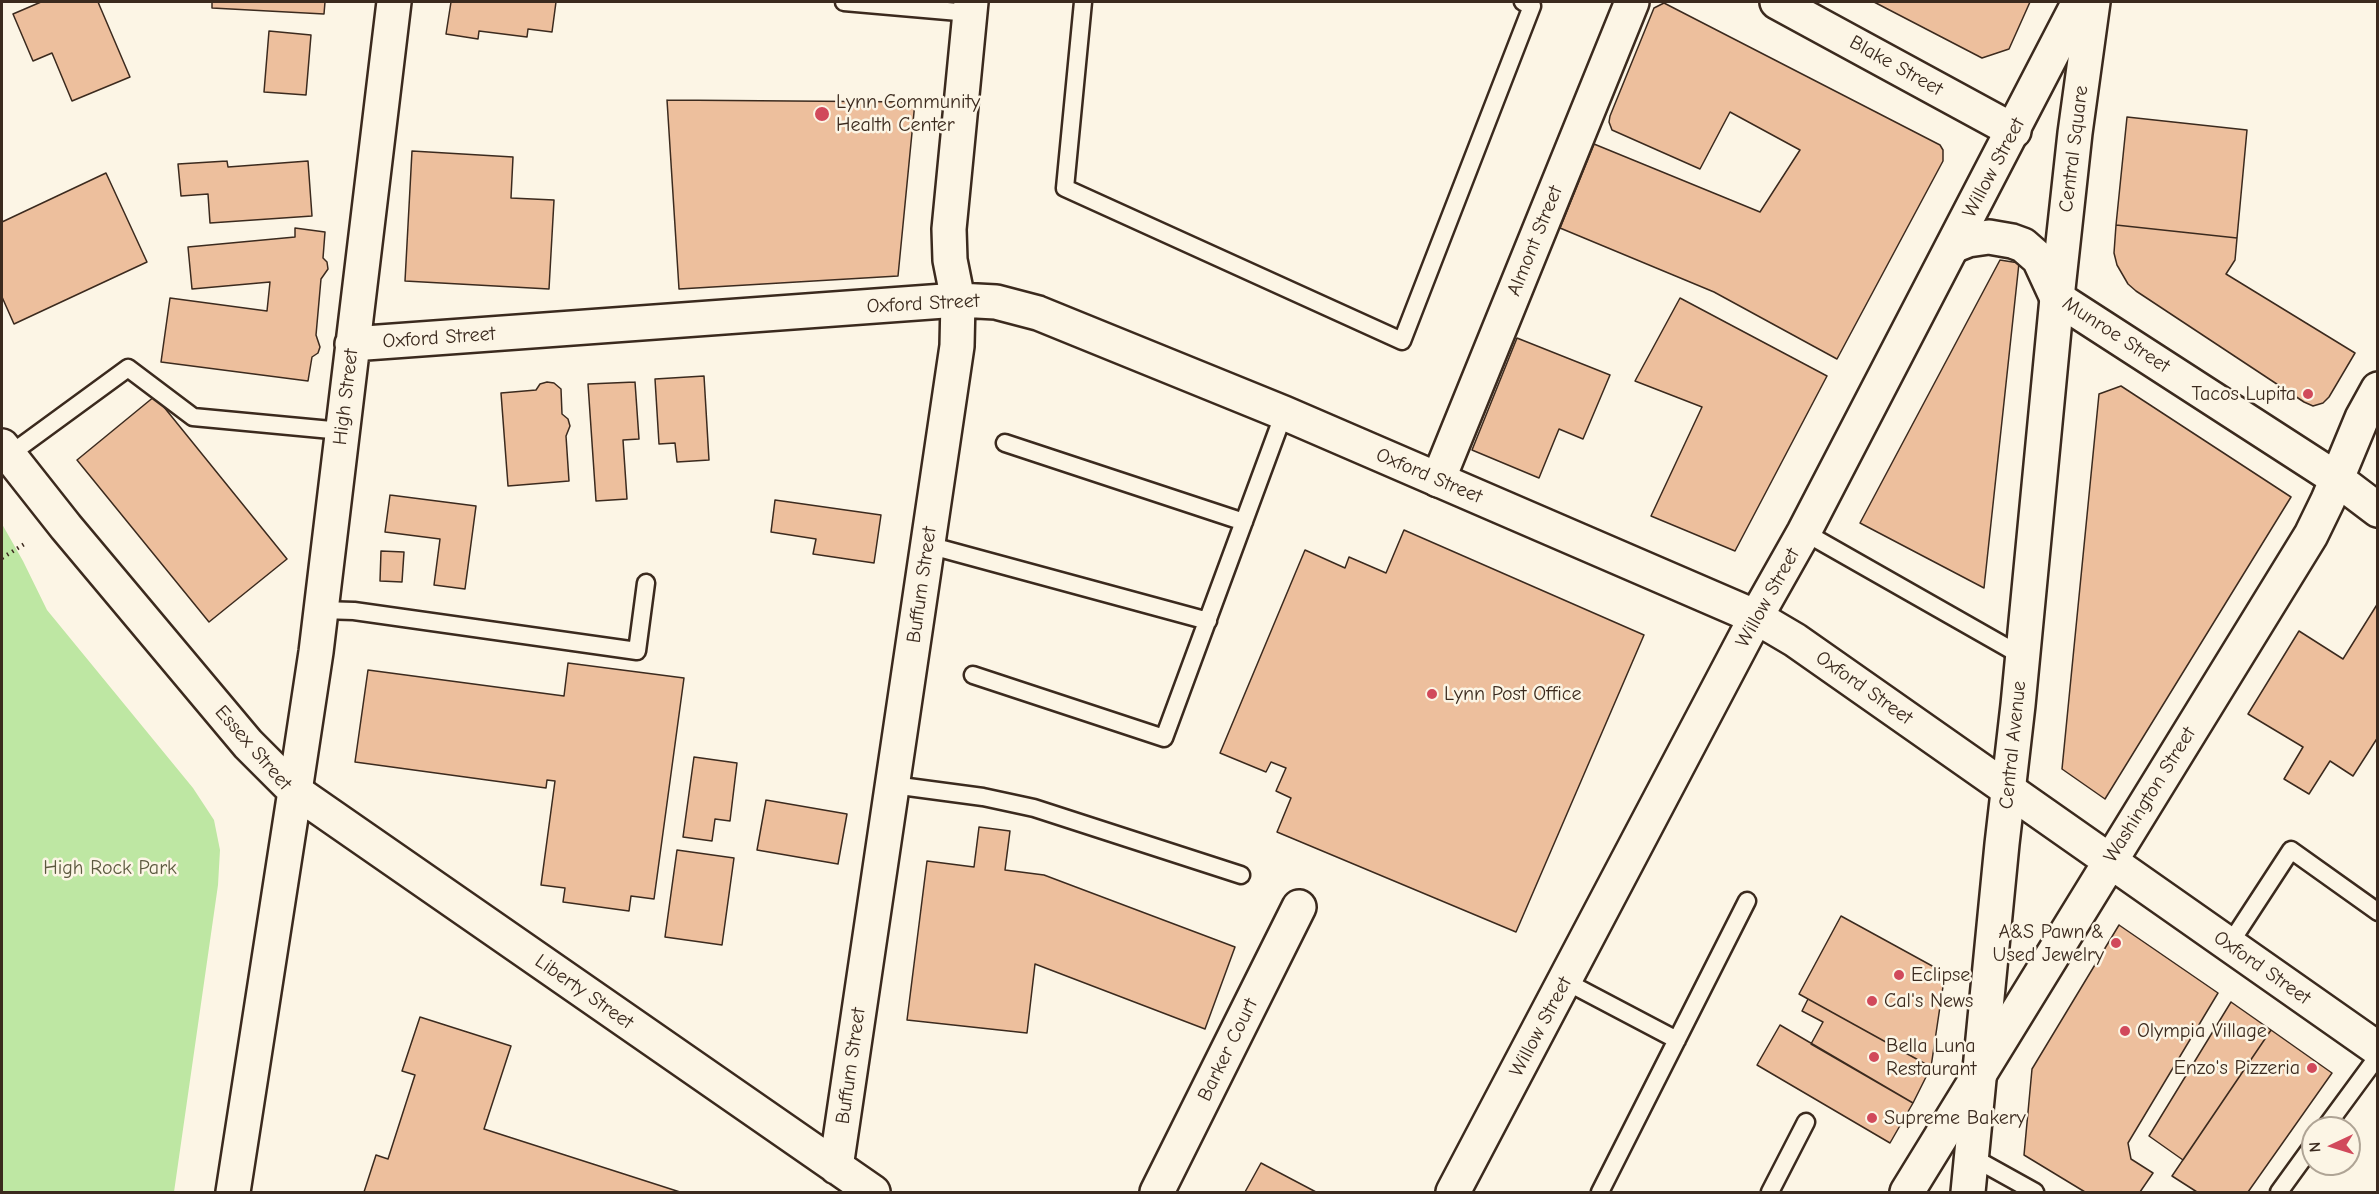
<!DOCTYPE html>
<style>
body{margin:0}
#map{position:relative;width:2379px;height:1194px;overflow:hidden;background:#fcf5e5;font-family:"Comic Neue",sans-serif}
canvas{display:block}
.frame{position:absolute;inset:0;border:3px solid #3b2a1e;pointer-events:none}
.north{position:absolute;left:2301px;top:1116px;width:60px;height:60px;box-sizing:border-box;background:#fcf5e5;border:2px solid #afa495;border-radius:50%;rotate:266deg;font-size:16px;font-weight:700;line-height:24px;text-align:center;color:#3b2a1e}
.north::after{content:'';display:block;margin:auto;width:21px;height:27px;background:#d1495b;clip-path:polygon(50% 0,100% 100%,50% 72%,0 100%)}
</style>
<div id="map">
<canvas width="2379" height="1194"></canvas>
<div class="frame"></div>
<div class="north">N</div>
</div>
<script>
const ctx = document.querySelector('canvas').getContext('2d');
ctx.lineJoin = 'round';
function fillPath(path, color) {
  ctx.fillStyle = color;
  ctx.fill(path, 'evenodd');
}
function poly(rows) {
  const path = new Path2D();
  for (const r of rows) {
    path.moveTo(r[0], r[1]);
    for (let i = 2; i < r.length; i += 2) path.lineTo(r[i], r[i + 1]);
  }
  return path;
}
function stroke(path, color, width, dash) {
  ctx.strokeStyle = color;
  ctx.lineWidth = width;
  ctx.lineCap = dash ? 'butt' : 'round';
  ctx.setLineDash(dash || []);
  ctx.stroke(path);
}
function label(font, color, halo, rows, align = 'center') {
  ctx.font = font + ' "Comic Neue",sans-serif';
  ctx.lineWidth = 5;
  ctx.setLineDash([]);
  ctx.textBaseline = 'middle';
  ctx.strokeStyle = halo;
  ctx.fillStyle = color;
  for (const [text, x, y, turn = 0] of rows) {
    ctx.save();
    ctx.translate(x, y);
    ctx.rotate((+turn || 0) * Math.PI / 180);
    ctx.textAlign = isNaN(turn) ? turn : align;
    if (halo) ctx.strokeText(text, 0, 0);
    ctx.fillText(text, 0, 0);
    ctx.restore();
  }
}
const green = poly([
 [2,524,23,561,47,610,193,788,214,820,220,850,218,885,174,1192,2,1192]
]);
const building = poly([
 [41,2,98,2,130,77,72,101,52,53,33,61,13,14,41,2],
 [212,2,325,2,324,14,212,8,212,2],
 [451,2,556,2,552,32,528,29,527,37,479,31,478,39,446,34,451,2],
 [1874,2,2030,2,2009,49,1982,58,1874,2],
 [1664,3,1940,145,1943,150,1943,161,1837,359,1714,292,1560,228,1594,144,1760,212,1800,150,1730,112,1700,169,1612,130,1609,122,1610,116,1654,8,1664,3],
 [269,31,311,35,306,95,264,92,269,31],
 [667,100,915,102,898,276,679,289,667,100],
 [2127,117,2247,130,2237,238,2116,225,2127,117],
 [412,151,513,157,511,198,554,200,549,289,405,281,412,151],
 [227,161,228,167,308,161,312,216,210,223,208,194,181,196,178,164,227,161],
 [106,173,147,262,14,324,2,297,2,222,106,173],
 [2116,225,2237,238,2235,260,2226,274,2355,353,2329,397,2323,403,2313,406,2304,402,2136,291,2128,284,2117,265,2114,253,2116,225],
 [295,228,325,232,323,258,327,262,328,269,321,279,316,335,320,347,318,353,312,357,308,381,161,362,170,298,267,311,270,282,192,289,188,247,295,237,295,228],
 [2000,260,2019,263,1984,588,1860,523,2000,260],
 [1680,298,1827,376,1735,551,1651,516,1702,407,1635,381,1680,298],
 [1517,338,1610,375,1583,439,1559,429,1539,478,1472,450,1517,338],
 [704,376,709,460,677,462,675,443,659,444,655,379,704,376],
 [547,382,554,383,561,389,562,414,568,419,570,426,566,436,569,481,508,486,501,393,536,390,540,384,547,382],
 [635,382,639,439,623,440,627,499,596,501,588,384,635,382],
 [2121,386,2291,497,2105,799,2062,769,2099,394,2121,386],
 [155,396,287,559,209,622,77,460,155,396],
 [390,495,476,506,465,589,434,585,440,539,385,532,390,495],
 [775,500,881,515,874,563,813,554,816,539,771,532,775,500],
 [1404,530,1644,635,1516,932,1277,832,1291,798,1276,791,1286,768,1271,762,1266,772,1220,753,1305,550,1345,568,1349,557,1386,573,1404,530],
 [381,551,404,552,402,582,380,581,381,551],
 [2378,603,2378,737,2353,776,2330,761,2309,794,2284,779,2303,747,2248,714,2299,631,2343,659,2378,603],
 [568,663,684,678,654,899,631,896,629,911,563,902,565,888,541,885,555,781,547,780,546,788,355,762,368,670,564,696,568,663],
 [694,757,737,763,730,821,715,819,712,841,683,837,694,757],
 [766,800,847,814,838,864,757,850,766,800],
 [979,827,1010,831,1005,870,1044,875,1235,947,1205,1029,1035,964,1027,1033,907,1020,927,861,974,867,979,827],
 [677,850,734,858,722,945,665,937,677,850],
 [1841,916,1945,973,1931,1067,1799,994,1841,916],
 [2119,925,2218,993,2128,1143,2131,1159,2153,1173,2140,1192,2085,1192,2024,1155,2032,1069,2119,925],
 [1808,999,1931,1067,1913,1103,1811,1044,1823,1022,1802,1011,1808,999],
 [2231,1002,2271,1030,2183,1160,2149,1136,2231,1002],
 [420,1017,511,1046,484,1129,680,1192,364,1192,376,1155,388,1159,415,1075,402,1071,420,1017],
 [1780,1025,1913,1103,1890,1143,1757,1065,1780,1025],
 [2271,1030,2332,1073,2248,1192,2197,1192,2172,1176,2271,1030],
 [1261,1163,1316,1192,1245,1192,1261,1163]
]);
const path = poly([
 [2,558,26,543]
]);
const lane = poly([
 [844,2,970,13],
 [1083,2,1065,188,1402,341,1532,6,1523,2],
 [1005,443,1244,522],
 [9,455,128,368,193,417,342,431],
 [1804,532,2022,656],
 [928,545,1208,621],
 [321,610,354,611,637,651,646,583],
 [973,675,1164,738,1284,413],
 [893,785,983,797,1034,808,1241,875],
 [2229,945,2291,850,2378,912],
 [1565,981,1677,1040],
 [2325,1128,2378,1056],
 [1972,1157,2035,1192],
 [1600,1192,1747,901],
 [1770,1192,1806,1122],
 [2279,1192,2313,1145]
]);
const street = poly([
 [1777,2,2014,131],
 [1953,246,1968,240,1989,237,2012,241,2023,245,2039,259,2057,298,2337,479,2378,510],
 [352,344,958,300],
 [1438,480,1632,2],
 [295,791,316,652,394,2],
 [1157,1192,1299,907]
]);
const secondary = poly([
 [958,300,996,302,1038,313,1284,413,1756,617,1795,640,2378,1049],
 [2,446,66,527,248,744,295,791,873,1192],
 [836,1167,957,346,958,300,950,260,949,229,971,2],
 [233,1192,295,791],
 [1453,1192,1756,617,1804,532,2079,2],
 [1907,1192,2311,535,2328,500,2362,418,2378,389]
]);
const primary = poly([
 [1968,1192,2002,844,2018,705,2057,298,2075,133,2093,2]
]);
const markers = [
 [822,114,8,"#d1495b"],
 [2308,394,6,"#d1495b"],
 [1432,694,6,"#d1495b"],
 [2116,943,6,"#d1495b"],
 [1899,975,6,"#d1495b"],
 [1872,1001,6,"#d1495b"],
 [2125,1031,6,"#d1495b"],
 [1874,1057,6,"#d1495b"],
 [2312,1068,6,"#d1495b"],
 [1872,1118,6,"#d1495b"]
];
const streetNames = [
 ["Blake Street",1896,66,29],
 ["Central Square",2074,149,-83],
 ["Willow Street",1994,168,-62],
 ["Almont Street",1535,241,-68],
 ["Oxford Street",923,304,-3],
 ["Munroe Street",2116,335,33],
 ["Oxford Street",439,338,-4],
 ["High Street",346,397,-83],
 ["Oxford Street",1429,476,23],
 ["Buffum Street",922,585,-82],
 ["Willow Street",1768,598,-61],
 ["Oxford Street",1864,688,35],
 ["Central Avenue",2013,745,-84],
 ["Essex Street",253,748,49],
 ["Washington Street",2150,795,-58],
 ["Oxford Street",2262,968,35],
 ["Liberty Street",584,992,35],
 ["Willow Street",1541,1027,-62],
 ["Barker Court",1228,1050,-64],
 ["Buffum Street",851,1066,-82]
];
const poiNames = [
 ["Lynn Community",836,102],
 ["Health Center",836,125],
 ["Tacos Lupita",2296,394,"right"],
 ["Lynn Post Office",1444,694],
 ["A&S Pawn &",2104,932,"right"],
 ["Used Jewelry",2104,955,"right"],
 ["Eclipse",1911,975],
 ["Cal's News",1884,1001],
 ["Olympia Village",2137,1031],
 ["Bella Luna",1886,1046],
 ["Restaurant",1886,1069],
 ["Enzo's Pizzeria",2300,1068,"right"],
 ["Supreme Bakery",1884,1118]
];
const parkNames = [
 ["High Rock Park",110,868]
];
fillPath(green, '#bee7a3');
fillPath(building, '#edbf9d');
stroke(building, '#3b2a1e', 1.5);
stroke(lane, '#3b2a1e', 21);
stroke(street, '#3b2a1e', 38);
stroke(secondary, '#3b2a1e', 38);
stroke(primary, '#3b2a1e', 38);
stroke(path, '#3b2a1e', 4, [1.5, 4.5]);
stroke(lane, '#fcf5e5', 16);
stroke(street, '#fcf5e5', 33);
stroke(secondary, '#fcf5e5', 33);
stroke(primary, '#fcf5e5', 33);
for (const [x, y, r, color] of markers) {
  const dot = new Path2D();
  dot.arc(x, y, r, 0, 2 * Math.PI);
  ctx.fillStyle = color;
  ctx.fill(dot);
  stroke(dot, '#fcf5e5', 2);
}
label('20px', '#3b2a1e', '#fcf5e5', streetNames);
label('20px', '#3b2a1e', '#fcf5e5', poiNames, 'left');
label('20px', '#5c593f', '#fcf5e5', parkNames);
</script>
